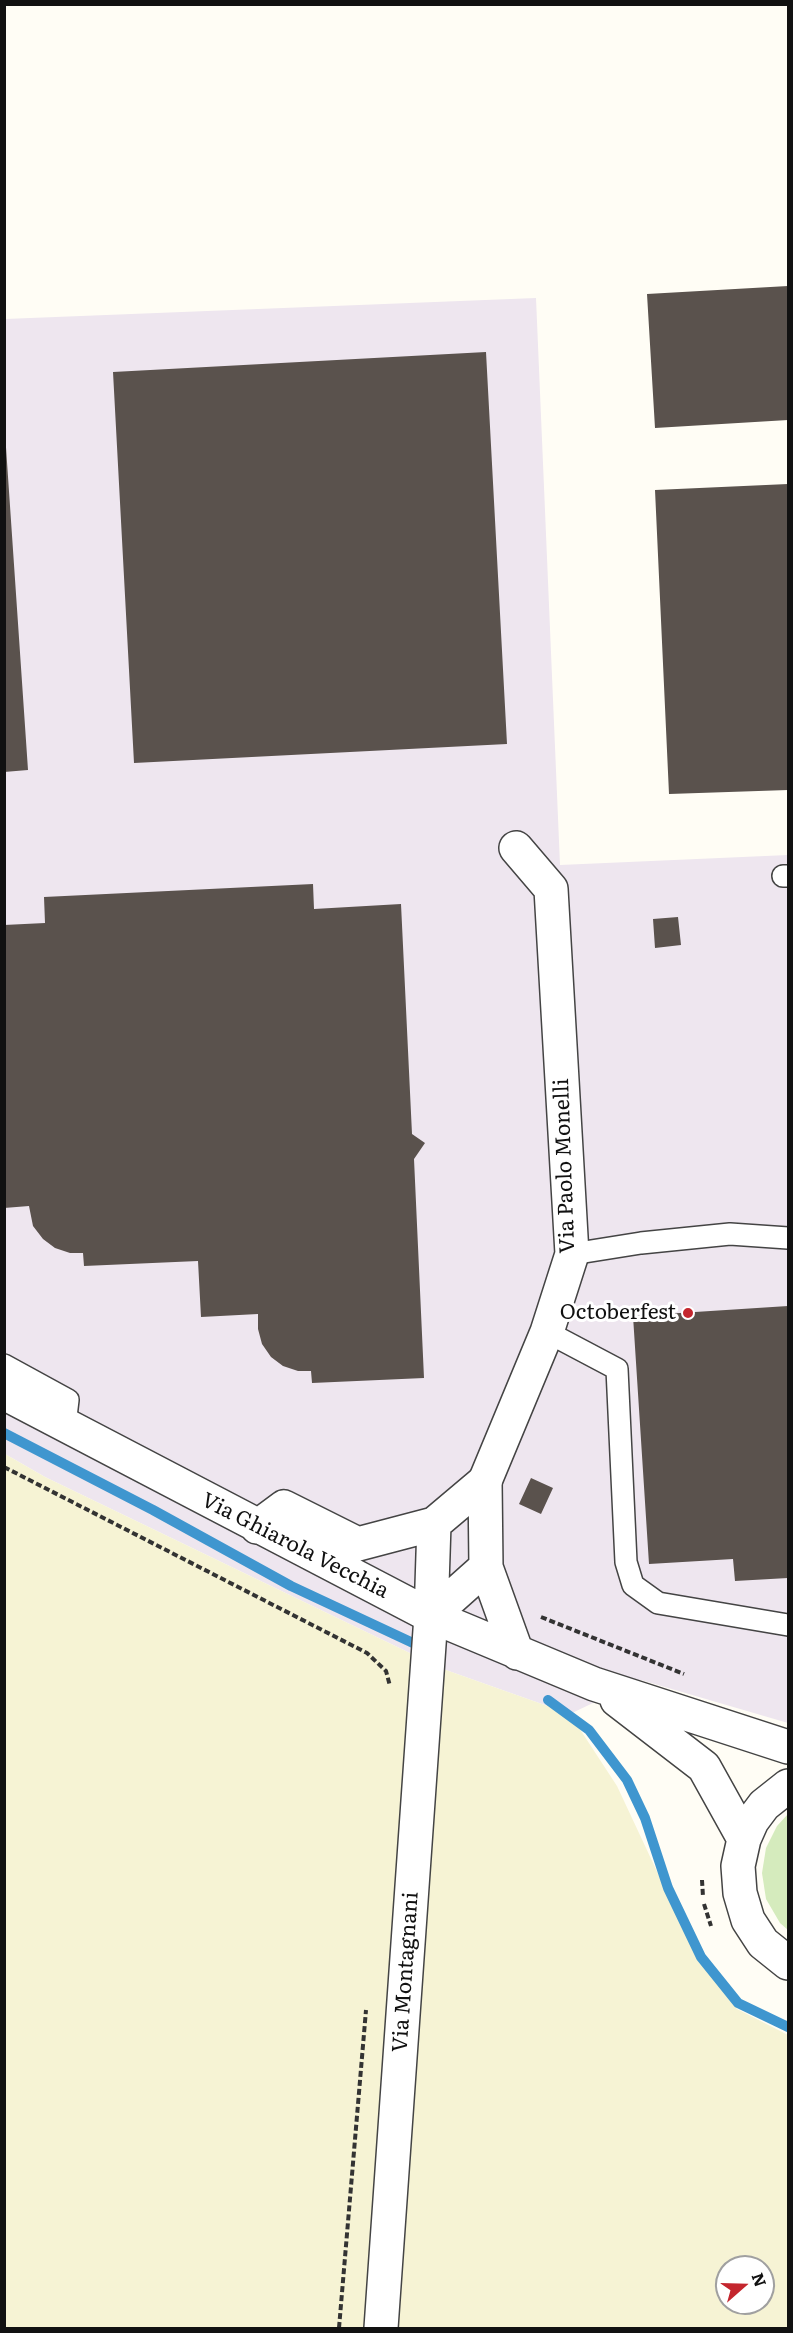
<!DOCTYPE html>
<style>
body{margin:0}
#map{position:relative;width:793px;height:2333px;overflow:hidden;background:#fffdf5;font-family:Literata,serif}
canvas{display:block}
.frame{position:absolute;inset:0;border:6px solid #111;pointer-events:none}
.north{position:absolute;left:715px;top:2255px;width:60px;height:60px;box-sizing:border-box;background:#fff;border:2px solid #a0a0a0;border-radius:50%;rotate:70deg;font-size:16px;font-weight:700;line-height:24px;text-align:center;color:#111}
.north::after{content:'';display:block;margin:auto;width:21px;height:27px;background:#c4262e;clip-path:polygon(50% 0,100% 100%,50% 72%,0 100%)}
</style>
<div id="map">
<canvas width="793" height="2333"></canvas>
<div class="frame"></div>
<div class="north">N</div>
</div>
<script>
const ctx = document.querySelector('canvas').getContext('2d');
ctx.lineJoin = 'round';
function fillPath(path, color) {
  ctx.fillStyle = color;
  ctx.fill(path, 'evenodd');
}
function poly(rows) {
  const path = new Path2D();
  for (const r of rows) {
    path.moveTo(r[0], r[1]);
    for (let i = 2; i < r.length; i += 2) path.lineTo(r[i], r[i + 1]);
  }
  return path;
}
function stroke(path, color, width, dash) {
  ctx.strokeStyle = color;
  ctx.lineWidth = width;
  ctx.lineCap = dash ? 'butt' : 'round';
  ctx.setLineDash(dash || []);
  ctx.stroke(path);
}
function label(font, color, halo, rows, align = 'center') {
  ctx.font = font + ' Literata,serif';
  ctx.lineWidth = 6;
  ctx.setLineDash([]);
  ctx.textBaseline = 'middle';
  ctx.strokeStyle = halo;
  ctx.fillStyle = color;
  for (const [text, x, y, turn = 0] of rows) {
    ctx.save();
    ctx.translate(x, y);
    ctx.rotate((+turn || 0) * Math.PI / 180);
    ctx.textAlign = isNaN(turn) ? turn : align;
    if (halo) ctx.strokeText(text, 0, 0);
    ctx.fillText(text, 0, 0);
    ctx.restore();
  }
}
const industrial = poly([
 [536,298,560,865,788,855,788,1723,641,1680,570,1714,443,1669,45,1477,5,1454,5,319]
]);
const farmland = poly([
 [5,1454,45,1477,443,1669,570,1714,617,1786,697,1957,737,2009,788,2035,788,2328,5,2328],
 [727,2267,763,2267,763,2303,727,2303]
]);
const green = poly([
 [788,1814,788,1930,780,1923,766,1899,762,1873,766,1848,777,1826]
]);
const stream = poly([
 [4,1433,153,1510,291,1586,413,1643],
 [548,1700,589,1730,627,1780,645,1818,668,1888,701,1957,738,2003,788,2027]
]);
const building = poly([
 [788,286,788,420,655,428,647,294],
 [486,352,507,744,134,763,113,372],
 [4,418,28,770,4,772],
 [788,484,788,790,669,794,655,490],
 [313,884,314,909,401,904,412,1134,425,1143,414,1159,424,1378,312,1383,311,1371,298,1371,283,1366,271,1357,262,1344,258,1329,258,1314,201,1317,198,1261,84,1266,83,1253,70,1253,55,1248,43,1239,33,1226,29,1206,4,1208,4,925,45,923,44,897],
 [678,917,681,945,655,948,653,919],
 [788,1306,788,1578,735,1581,733,1559,649,1564,633,1316],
 [531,1478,553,1488,541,1514,519,1504]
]);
const path = poly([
 [4,1467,367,1653,386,1671,390,1686],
 [541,1617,684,1674],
 [702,1880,703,1897],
 [704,1904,711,1926],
 [339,2328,366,2010]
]);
const service = poly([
 [783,876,788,876],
 [572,1254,641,1243,730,1234,788,1238],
 [547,1332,617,1369,626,1562,633,1585,658,1603,788,1625],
 [4,1365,68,1400,65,1425]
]);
const minor = poly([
 [485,1481,547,1332,572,1254,551,889,516,848],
 [381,2328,431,1616]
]);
const tertiary = poly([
 [4,1393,431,1616,594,1684,788,1747],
 [485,1481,486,1567,517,1653],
 [257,1527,284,1507,358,1544,434,1524,485,1481],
 [431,1616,434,1524],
 [431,1616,486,1567],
 [617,1700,704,1767,744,1839],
 [788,1786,764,1805,752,1821,744,1839,738,1866,740,1893,748,1920,763,1943,788,1963]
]);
const markers = [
 [688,1313,6,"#c4262e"]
];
const streetNames = [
 ["Via Paolo Monelli",565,1166,-92],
 ["Via Ghiarola Vecchia",295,1546,27],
 ["Via Montagnani",406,1972,-86]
];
const poiNames = [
 ["Octoberfest",676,1313]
];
fillPath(industrial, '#eee6ef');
fillPath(farmland, '#f6f3d4');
fillPath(green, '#d5ebbd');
stroke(stream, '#3f96cf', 10);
fillPath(building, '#5a524d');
stroke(service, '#444', 24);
stroke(minor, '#444', 36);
stroke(tertiary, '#444', 36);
stroke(path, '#333', 4, [6, 3]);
stroke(service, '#fff', 21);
stroke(minor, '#fff', 33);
stroke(tertiary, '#fff', 33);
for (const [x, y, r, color] of markers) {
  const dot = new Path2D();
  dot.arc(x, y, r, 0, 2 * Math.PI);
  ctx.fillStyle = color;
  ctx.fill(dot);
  stroke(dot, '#fff', 2);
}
label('21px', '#111', '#fff', streetNames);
label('21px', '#111', '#fff', poiNames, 'right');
</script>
